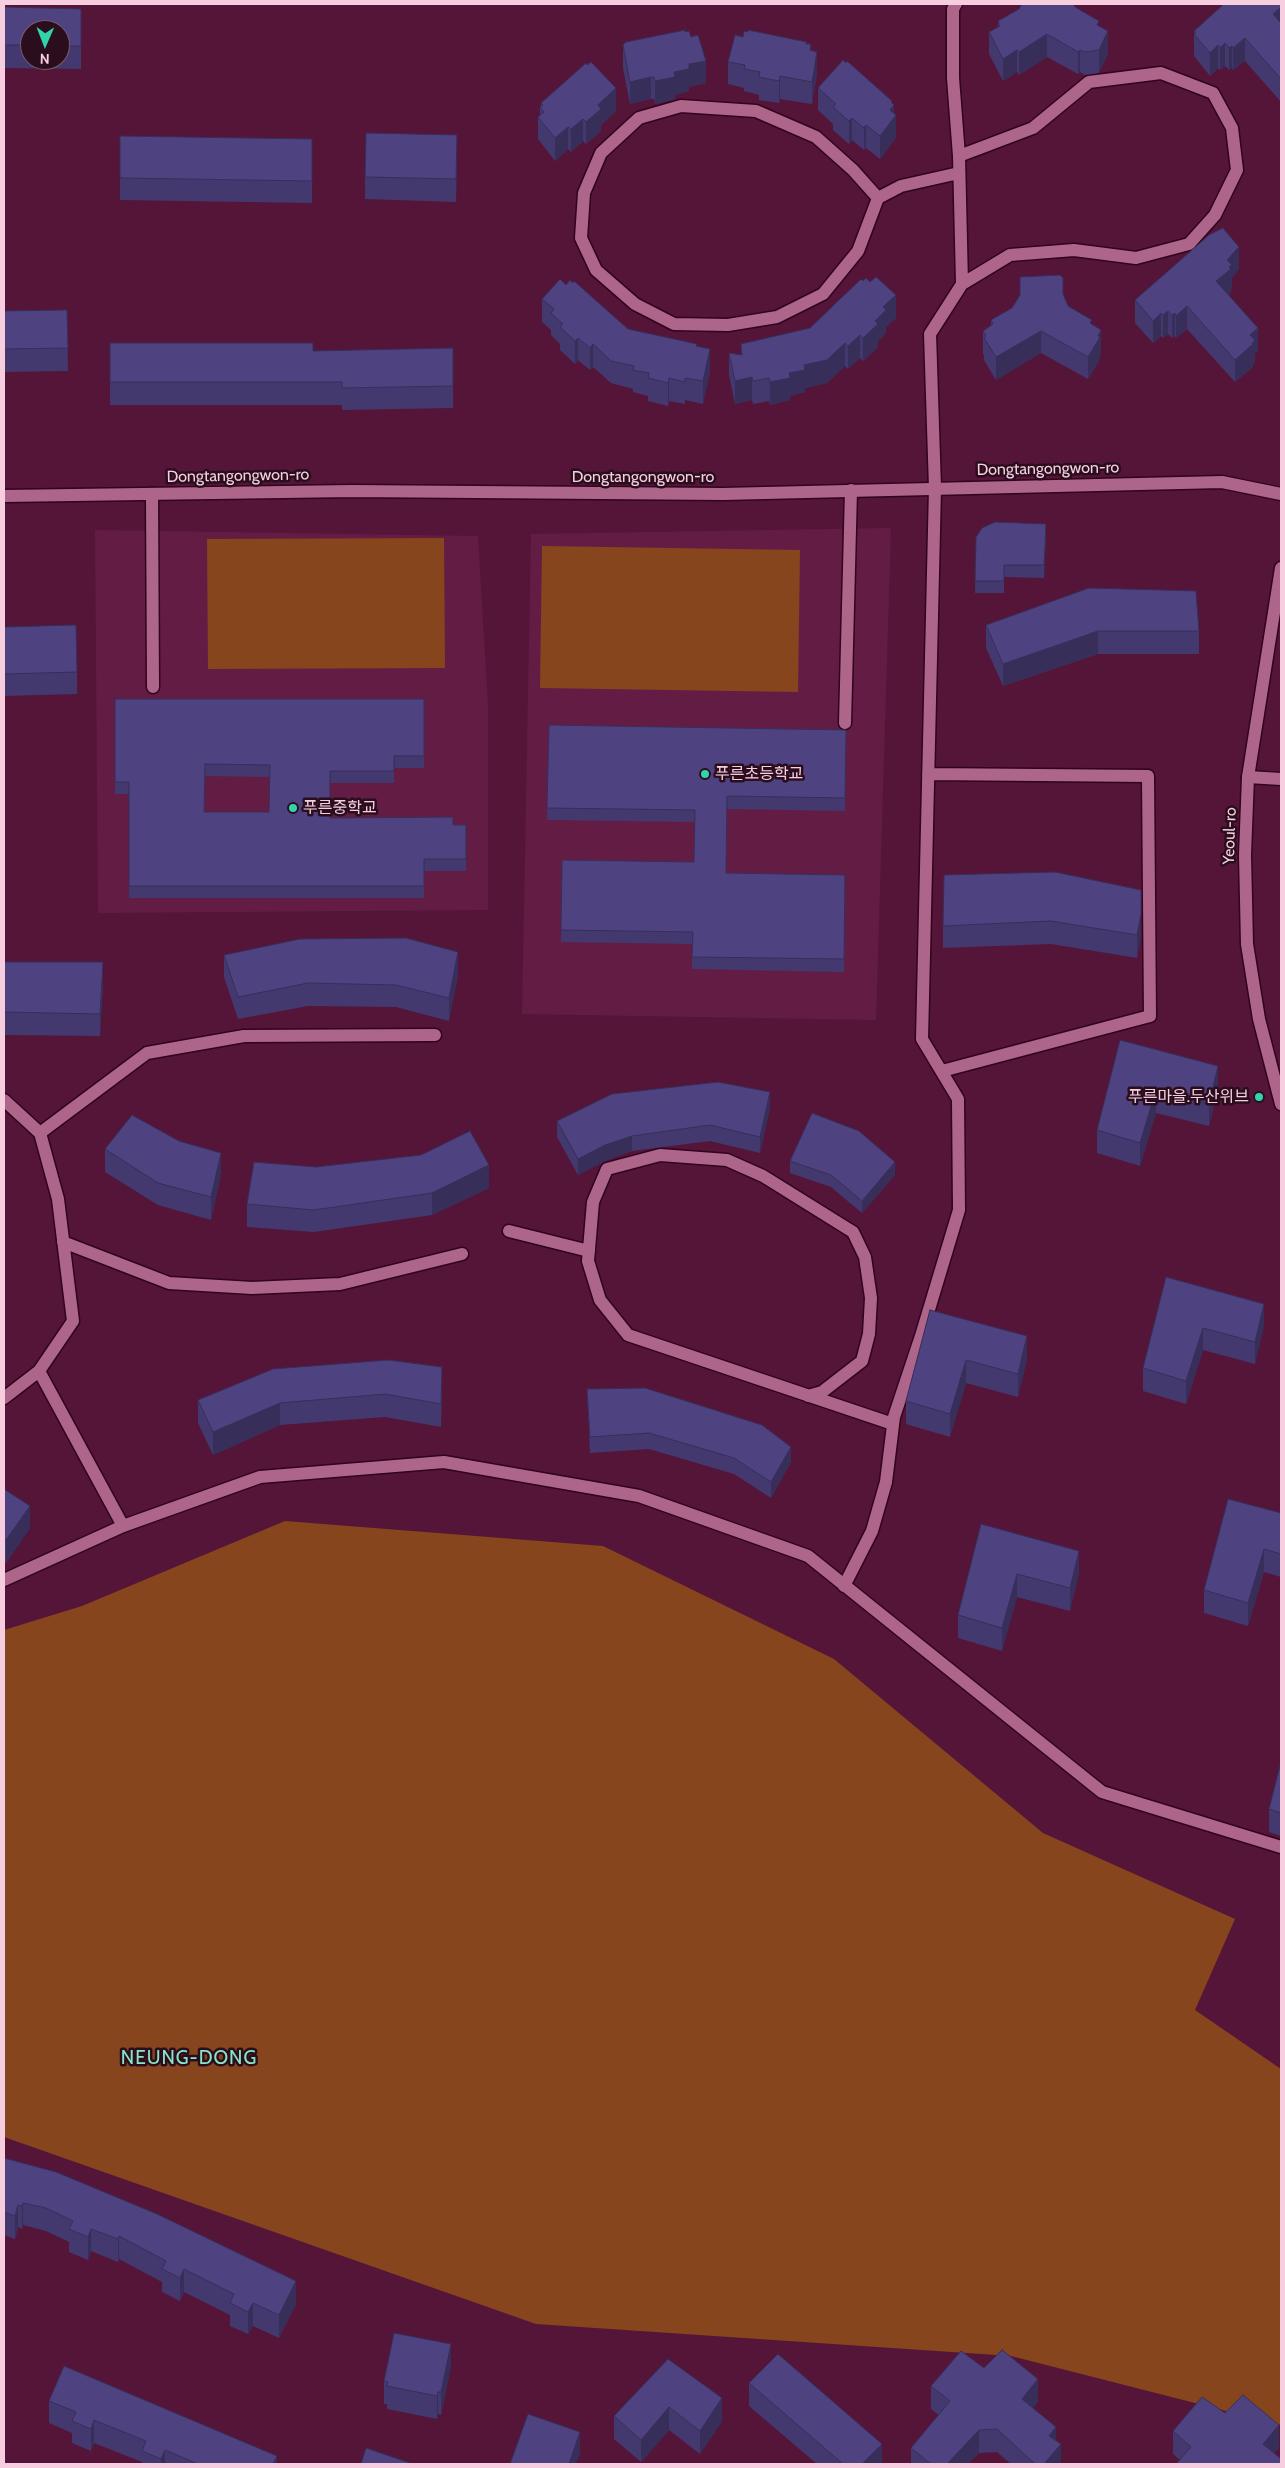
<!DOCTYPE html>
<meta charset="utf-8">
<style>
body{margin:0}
#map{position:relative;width:1285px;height:2468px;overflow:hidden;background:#541539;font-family:Cabin,sans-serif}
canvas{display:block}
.frame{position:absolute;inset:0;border:5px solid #f6cee0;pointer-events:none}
.north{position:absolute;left:20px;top:20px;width:50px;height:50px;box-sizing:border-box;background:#2a0e1d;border:1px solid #7c5b6b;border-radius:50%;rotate:181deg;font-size:14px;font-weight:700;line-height:20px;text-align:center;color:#f6cee0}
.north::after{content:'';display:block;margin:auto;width:18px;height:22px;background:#32d4a9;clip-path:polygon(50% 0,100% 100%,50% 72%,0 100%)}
</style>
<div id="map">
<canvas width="1285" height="2468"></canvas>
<div class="frame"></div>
<div class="north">N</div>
</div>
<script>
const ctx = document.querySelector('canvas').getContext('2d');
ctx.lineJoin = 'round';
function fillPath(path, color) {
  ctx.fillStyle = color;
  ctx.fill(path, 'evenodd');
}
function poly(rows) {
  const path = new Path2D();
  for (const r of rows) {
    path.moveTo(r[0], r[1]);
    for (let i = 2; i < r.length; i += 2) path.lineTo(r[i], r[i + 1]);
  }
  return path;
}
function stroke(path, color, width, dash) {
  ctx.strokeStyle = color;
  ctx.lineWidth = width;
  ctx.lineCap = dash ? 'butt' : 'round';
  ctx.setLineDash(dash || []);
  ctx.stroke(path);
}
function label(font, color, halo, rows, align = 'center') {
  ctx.font = font + ' Cabin,"Noto Sans KR",sans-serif';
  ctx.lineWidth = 5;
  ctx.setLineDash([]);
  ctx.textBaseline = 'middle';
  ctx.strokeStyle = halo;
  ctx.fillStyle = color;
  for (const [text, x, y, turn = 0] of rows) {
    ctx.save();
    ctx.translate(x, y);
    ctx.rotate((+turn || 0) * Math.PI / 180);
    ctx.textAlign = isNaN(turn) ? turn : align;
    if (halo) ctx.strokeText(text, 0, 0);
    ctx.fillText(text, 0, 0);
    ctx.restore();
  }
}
const built = poly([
 [891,528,876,1020,522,1014,531,534],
 [95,530,478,536,488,705,488,910,98,913]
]);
const green = poly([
 [444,538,445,668,208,669,207,539],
 [542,546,800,550,798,692,540,688],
 [285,1521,603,1546,834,1659,1043,1833,1235,1919,1195,2010,1281,2069,1281,2425,1011,2356,536,2324,4,2137,4,1630,82,1606]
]);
const service = poly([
 [959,156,1033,128,1089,82,1161,73,1213,93,1232,128,1237,170,1215,215,1189,244,1136,258,1074,250,1010,255,962,284],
 [878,198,853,170,816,137,756,111,681,106,639,118,601,153,584,193,581,238,596,270,635,304,674,324,728,325,777,317,823,294,858,251,878,198,901,186,959,173],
 [152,494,153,687],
 [845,723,851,490],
 [928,774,1148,776,1150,1016,942,1071],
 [4,1100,40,1133,58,1199,73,1321,39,1371,4,1398],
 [40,1133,147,1053,244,1036,435,1035],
 [509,1231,589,1251],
 [63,1242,169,1283,252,1288,340,1284,462,1254],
 [39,1371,123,1526],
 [808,1396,822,1392,862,1361,869,1334,871,1298,865,1257,853,1232,763,1176,727,1160,660,1155,607,1169,593,1202,588,1261,600,1300,628,1335,893,1424],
 [844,1586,872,1531,886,1482,894,1417,921,1336,959,1210,958,1099,922,1039,935,488,930,334,962,284,959,156,953,78,953,9,956,4]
]);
const minor = poly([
 [4,496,352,491,723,494,1222,482,1281,494],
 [1248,777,1281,779],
 [4,1580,123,1526,260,1477,444,1462,639,1496,808,1556,1102,1792,1281,1847]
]);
const tertiary = poly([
 [1281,568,1248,777,1245,855,1247,944,1259,1019,1281,1104]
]);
const wall = poly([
 [1281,4,1281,102,1245,61,1233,70,1232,68,1229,70,1225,66,1220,70,1218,68,1210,76,1194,56,1194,31],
 [4,7,81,9,81,69,4,68],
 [30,30,60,30,60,60,30,60],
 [1075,7,1099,26,1108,54,1099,73,1085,75,1080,72,1078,74,1047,57,1019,75,1017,72,1003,81,989,54,989,32,998,27,998,21],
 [685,32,691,37,706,83,689,87,689,91,675,95,675,99,655,104,654,99,651,99,630,104,623,68,623,45],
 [743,37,807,44,811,51,817,74,812,104,780,99,779,103,759,100,759,95,744,91,744,88,728,84,728,62],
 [846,63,892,104,894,113,896,138,880,159,866,148,864,150,852,140,849,144,833,130,833,124,818,110,818,88],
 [541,103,616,111,601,125,601,131,586,144,583,141,571,152,568,149,555,161,538,139,538,117,540,115,540,107,541,106],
 [312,139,312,203,120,200,120,178],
 [457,158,456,202,365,199,365,177],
 [1239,269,1232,278,1231,292,1228,295,1258,351,1255,353,1255,363,1253,364,1253,367,1235,382,1187,329,1176,338,1175,336,1172,338,1168,334,1163,338,1161,336,1153,343,1135,323,1135,300],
 [566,285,628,329,697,346,710,372,703,404,685,400,685,404,669,401,668,406,648,401,648,396,633,392,633,389,611,383,593,367,590,370,578,360,575,364,560,350,560,344,551,335,551,330,542,322,542,299],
 [1063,294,1068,306,1092,325,1101,353,1100,355,1100,359,1088,379,1041,353,996,380,984,360,984,356,983,353,983,331,991,326,991,320],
 [67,310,68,371,4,372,4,311],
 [896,318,886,327,886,333,878,341,878,347,863,361,860,358,848,369,845,366,827,383,805,388,805,392,790,396,790,400,770,405,769,401,753,404,752,400,735,404,729,375,729,353,741,355,741,344,810,328],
 [110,343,313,351,453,348,453,408,342,410,342,405,110,405],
 [1046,536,1044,578,1004,577,1004,593,975,593,976,537],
 [986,625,1199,631,1199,654,1098,654,1003,686,986,648],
 [4,627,77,672,77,694,4,696],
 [115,699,424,699,424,768,394,768,394,783,330,783,330,818,466,825,466,871,424,871,424,898,129,898,129,794,115,794],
 [205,776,270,777,269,812,205,812],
 [549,725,846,730,845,811,727,809,726,873,845,875,844,972,692,969,692,944,561,942,562,860,694,862,695,822,547,820],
 [1055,872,1141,937,1137,958,1051,944,943,948,943,926],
 [224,955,458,975,449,1021,396,1007,308,1006,238,1019,224,977],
 [4,962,103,984,100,1036,4,1035],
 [1120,1040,1218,1088,1209,1126,1156,1113,1140,1166,1097,1153,1097,1130],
 [770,1108,760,1153,710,1141,632,1151,605,1161,578,1175,557,1137,557,1121],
 [179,1141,221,1175,211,1220,158,1205,105,1172,105,1149],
 [790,1161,895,1175,862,1213,831,1187,790,1173],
 [489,1188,432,1215,314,1232,247,1227,247,1204],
 [1166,1277,1264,1326,1255,1364,1203,1350,1186,1404,1143,1391,1143,1368],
 [930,1310,1027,1359,1018,1397,966,1383,950,1437,906,1424,906,1401],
 [442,1389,441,1427,385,1417,280,1425,213,1455,198,1423,198,1400],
 [587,1389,791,1462,771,1498,734,1474,649,1449,590,1453],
 [4,1489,30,1528,6,1563,4,1561],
 [1281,1513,1281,1577,1264,1572,1248,1626,1204,1613,1204,1590],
 [981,1524,1079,1573,1070,1611,1017,1597,1002,1651,958,1638,958,1615],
 [1281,1762,1281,1836,1269,1832,1269,1809],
 [4,2158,296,2304,279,2338,253,2326,248,2334,230,2326,230,2315,184,2292,180,2301,162,2292,162,2282,119,2259,118,2262,91,2251,88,2260,69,2252,69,2242,46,2231,23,2225,22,2229,18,2227,15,2239,4,2235],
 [668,2359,722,2421,700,2454,669,2430,641,2462,614,2439,614,2416],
 [451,2366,441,2415,438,2414,437,2419,387,2409,387,2404,384,2404,384,2381],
 [984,2368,1038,2402,1033,2408,1056,2441,1061,2464,1011,2464,997,2452,979,2453,968,2464,911,2464,911,2448,939,2415,931,2409,931,2386],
 [749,2383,882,2464,817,2464,749,2406],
 [49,2401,277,2464,142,2464,142,2462,94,2443,91,2451,72,2443,72,2433,49,2423],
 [1225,2413,1279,2448,1274,2453,1180,2460,1173,2454,1173,2431]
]);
const shadedWall = poly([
 [1281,7,1281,30,1273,14],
 [1108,31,1108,54,1099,73,1099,50],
 [1047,34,1047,57,1019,75,1019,52],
 [1245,38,1245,61,1233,70,1233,48],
 [1225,43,1225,66,1220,70,1220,48],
 [1218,45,1218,68,1210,76,1210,53],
 [1232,46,1232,68,1229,70,1229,48],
 [1017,50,1017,72,1003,81,1003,59],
 [1080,50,1080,72,1078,74,1078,52],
 [817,52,817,74,812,104,812,82],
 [706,61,706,83,689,87,689,91,675,95,675,99,655,104,655,81,674,72,689,64],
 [780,76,780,99,779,103,779,81],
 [651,77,651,99,630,104,630,82],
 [616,88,616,111,601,125,601,131,586,144,586,122,598,105],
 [892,101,892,107,894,105,894,118,896,115,896,138,880,159,880,136,891,102],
 [852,118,852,140,849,144,849,121],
 [583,119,583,141,571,152,571,129],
 [866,125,866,148,864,150,864,128],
 [568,127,568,149,555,161,555,138],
 [457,135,457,158,456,202,456,179],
 [1239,247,1239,269,1232,278,1231,292,1216,304,1216,281,1227,260],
 [896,295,896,318,886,327,886,333,878,341,878,347,863,361,863,338,875,321,883,307],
 [1187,306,1187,329,1176,338,1176,316],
 [1168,311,1168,334,1163,338,1163,315],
 [1161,313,1161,336,1153,343,1153,321],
 [1175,313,1175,336,1172,338,1172,315],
 [1258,328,1258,351,1255,353,1255,363,1253,364,1253,367,1235,382,1235,360,1250,335],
 [1101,330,1101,353,1100,355,1100,359,1088,379,1088,357],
 [1041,331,1041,353,996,380,996,357],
 [860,335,860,358,848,369,848,346],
 [578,338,578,360,575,364,575,341],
 [845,343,845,366,827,383,805,388,805,392,790,396,790,400,770,405,770,382,789,373],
 [593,344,593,367,590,370,590,348],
 [710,349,710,372,703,404,703,381],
 [752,377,752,400,735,404,735,381],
 [669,378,669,401,668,406,668,383],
 [1046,524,1046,536,1044,578,1044,565],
 [1098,631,1098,654,1003,686,1003,664],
 [1141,914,1141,937,1137,958,1137,935],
 [458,952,458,975,449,1021,449,998],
 [103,962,103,984,100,1036,100,1014],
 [1218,1066,1218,1088,1209,1126,1209,1104],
 [1156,1090,1156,1113,1140,1166,1140,1143],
 [770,1092,770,1108,760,1153,760,1137],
 [632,1136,632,1151,605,1161,578,1175,578,1159,605,1145],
 [221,1153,221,1175,211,1220,211,1197],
 [895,1162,895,1175,862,1213,862,1201],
 [489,1165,489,1188,432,1215,432,1193],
 [1264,1304,1264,1326,1255,1364,1255,1342],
 [1203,1328,1203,1350,1186,1404,1186,1381],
 [1027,1336,1027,1359,1018,1397,1018,1374],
 [966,1360,966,1383,950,1437,950,1414],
 [442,1367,442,1389,441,1427,441,1404],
 [280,1403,280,1425,213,1455,213,1432],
 [791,1447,791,1462,771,1498,771,1482],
 [30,1506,30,1528,6,1563,6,1540],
 [1264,1549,1264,1572,1248,1626,1248,1603],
 [1079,1551,1079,1573,1070,1611,1070,1588],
 [1017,1574,1017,1597,1002,1651,1002,1628],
 [23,2203,23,2225,22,2229,22,2206],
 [18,2205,18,2227,15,2239,15,2216],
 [91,2229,91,2251,88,2260,88,2237],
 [119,2236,119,2259,118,2262,118,2239],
 [184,2269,184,2292,180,2301,180,2278],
 [296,2281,296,2304,279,2338,279,2315],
 [253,2303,253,2326,248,2334,248,2312],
 [451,2344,451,2366,441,2415,441,2392],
 [1038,2379,1038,2402,1022,2421,1022,2399],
 [438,2392,438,2414,437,2419,437,2396],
 [722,2398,722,2421,700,2454,700,2431],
 [669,2407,669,2430,641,2462,641,2440],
 [94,2420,94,2443,91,2451,91,2429],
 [1279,2425,1279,2448,1265,2464,1263,2444],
 [1056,2427,1056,2450,1061,2444,1061,2464,1044,2464,1049,2436],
 [979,2430,979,2453,968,2464,947,2464],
 [580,2432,580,2454,576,2464,569,2464],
 [882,2444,882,2464,862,2464],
 [165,2450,165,2464,161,2464,161,2459],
 [277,2456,277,2464,273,2464]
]);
const building = poly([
 [1022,4,1073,4,1075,7,1099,21,1097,25,1108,31,1099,50,1085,52,1080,50,1078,52,1047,34,1019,52,1017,50,1003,59,989,32,1000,26,998,21,1019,9,1022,4],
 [1224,4,1281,4,1281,7,1273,14,1281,23,1281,79,1245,38,1233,48,1232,46,1229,48,1225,43,1220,48,1218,45,1210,53,1194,34,1196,32,1194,31,1224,4],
 [4,7,81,9,81,46,60,46,60,30,30,30,30,45,4,45,4,7],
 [685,30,685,32,689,31,691,37,698,35,706,61,689,64,689,69,674,72,675,77,655,81,654,77,651,77,630,82,623,45,626,42,685,30],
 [748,30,807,42,806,44,811,44,810,50,817,52,812,82,780,76,779,81,759,77,760,72,744,69,745,65,728,62,735,35,743,37,744,31,748,32,748,30],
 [843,60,846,63,847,61,892,101,891,102,894,105,890,110,896,115,880,136,866,125,864,128,852,118,849,121,833,107,836,104,818,88,843,60],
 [591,62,616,88,598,105,601,109,586,122,583,119,571,129,568,127,555,138,538,117,544,112,540,107,543,105,541,103,586,63,587,65,591,62],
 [366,133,457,135,456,179,365,177,366,133],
 [120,136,312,139,312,181,120,178,120,136],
 [1223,228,1239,247,1227,260,1232,265,1229,267,1231,269,1216,281,1258,328,1250,335,1255,340,1252,343,1253,344,1235,360,1187,306,1176,316,1175,313,1172,315,1168,311,1163,315,1161,313,1153,321,1135,300,1209,235,1223,228],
 [1060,275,1063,278,1063,294,1068,306,1092,320,1090,323,1101,330,1098,336,1100,337,1088,357,1041,331,996,357,984,338,986,336,983,331,993,324,991,320,1012,308,1020,295,1020,277,1060,275],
 [876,277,896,295,883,307,886,310,875,321,878,324,863,338,860,335,848,346,845,343,827,360,804,365,805,370,789,373,790,378,770,382,769,378,753,381,752,377,735,381,729,353,742,355,741,344,810,328,861,279,863,281,866,278,870,282,876,277],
 [560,279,566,285,570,280,573,283,574,281,628,329,697,344,696,346,710,349,703,381,685,378,685,382,669,378,668,383,648,378,649,373,633,370,634,366,611,361,593,344,590,348,578,338,575,341,560,327,563,324,551,313,554,309,542,299,560,279],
 [67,310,68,348,4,349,4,311,67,310],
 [110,343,313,343,313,351,453,348,453,386,342,388,342,382,110,382,110,343],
 [995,522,1046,524,1044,565,1004,565,1004,581,975,581,976,537,982,528,995,522],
 [1089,588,1196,591,1199,631,1098,631,1003,664,986,625,1089,588],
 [76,625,77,672,4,674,4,627,76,625],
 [115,699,424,699,424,756,394,756,394,771,330,771,330,818,453,817,453,825,466,825,466,859,424,859,424,886,129,886,129,782,115,782,115,699],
 [205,764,270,765,269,812,204,812,205,764],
 [549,725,846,730,845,798,727,796,726,873,845,875,844,959,692,957,693,932,561,930,562,860,694,862,695,810,547,808,549,725],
 [1055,872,1141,890,1141,914,1137,935,1051,921,943,926,944,875,1055,872],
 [406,938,458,952,449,998,396,985,308,983,238,997,224,955,300,939,406,938],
 [4,962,103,962,100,1014,4,1012,4,962],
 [1120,1040,1218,1066,1209,1104,1156,1090,1140,1143,1097,1130,1120,1040],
 [718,1082,770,1092,760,1137,710,1125,632,1136,605,1145,578,1159,557,1121,612,1094,718,1082],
 [812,1113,859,1131,895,1162,862,1201,831,1175,790,1161,812,1113],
 [132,1115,179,1141,221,1153,211,1197,158,1183,105,1149,132,1115],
 [470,1131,489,1165,432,1193,314,1210,247,1204,254,1162,316,1167,421,1155,470,1131],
 [1166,1277,1264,1304,1255,1342,1203,1328,1186,1381,1143,1368,1166,1277],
 [930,1310,1027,1336,1018,1374,966,1360,950,1414,906,1401,930,1310],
 [388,1360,442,1367,441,1404,385,1394,280,1403,213,1432,198,1400,273,1369,388,1360],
 [645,1388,762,1425,791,1447,771,1482,734,1458,649,1433,590,1437,587,1389,645,1388],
 [4,1489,30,1506,6,1540,4,1539,4,1489],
 [1228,1499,1281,1513,1281,1554,1264,1549,1248,1603,1204,1590,1228,1499],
 [981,1524,1079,1551,1070,1588,1017,1574,1002,1628,958,1615,981,1524],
 [1281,1762,1281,1813,1269,1809,1281,1762],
 [4,2158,56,2172,157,2214,296,2281,279,2315,253,2303,248,2312,230,2303,234,2294,184,2269,180,2278,162,2269,166,2261,119,2236,118,2239,91,2229,88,2237,69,2229,73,2221,46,2208,23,2203,22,2206,18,2205,15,2216,4,2212,4,2158],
 [394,2333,451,2344,441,2392,438,2392,437,2396,387,2386,388,2382,384,2381,394,2333],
 [1002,2350,1038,2379,1022,2399,1056,2427,1049,2436,1061,2444,1044,2464,1035,2464,997,2429,979,2430,947,2464,931,2464,911,2448,950,2401,931,2386,961,2351,984,2368,1002,2350],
 [778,2354,882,2444,862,2464,843,2464,749,2383,778,2354],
 [668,2359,722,2398,700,2431,669,2407,641,2440,614,2416,668,2359],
 [64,2366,277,2456,273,2464,198,2464,165,2450,161,2459,142,2451,146,2441,94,2420,91,2429,72,2421,76,2412,49,2401,64,2366],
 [1243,2395,1279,2425,1263,2444,1281,2459,1281,2464,1176,2464,1191,2447,1173,2431,1202,2397,1225,2413,1243,2395],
 [528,2414,580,2432,569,2464,510,2464,528,2414],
 [366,2448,413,2464,361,2464,366,2448]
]);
const markers = [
 [705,774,5,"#32d4a9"],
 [293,808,5,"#32d4a9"],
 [1259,1097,5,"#32d4a9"]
];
const streetNames = [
 ["Dongtangongwon-ro",1048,469,-1],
 ["Dongtangongwon-ro",238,476,-1],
 ["Dongtangongwon-ro",643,477],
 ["Yeoul-ro",1230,836,-88]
];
const poiNames = [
 ["푸른초등학교",715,774],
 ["푸른중학교",303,808],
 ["푸른마을.두산위브",1249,1097,"right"]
];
const quarterNames = [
 ["NEUNG-DONG",189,2058]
];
fillPath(built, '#631d45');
fillPath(green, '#86451d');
stroke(service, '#32031f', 15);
stroke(minor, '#32031f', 15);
stroke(tertiary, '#32031f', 15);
stroke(service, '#ad6689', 12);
stroke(minor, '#ad6689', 12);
stroke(tertiary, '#ad6689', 12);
fillPath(wall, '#43396f');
fillPath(shadedWall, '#372e5a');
fillPath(building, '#4e4281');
stroke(building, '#372e5a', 1);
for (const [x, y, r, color] of markers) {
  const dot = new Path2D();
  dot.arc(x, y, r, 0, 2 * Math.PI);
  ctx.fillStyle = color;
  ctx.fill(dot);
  stroke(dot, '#2a0e1d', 2);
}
label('16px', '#f6cee0', '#2a0e1d', streetNames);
label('16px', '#f6cee0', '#2a0e1d', poiNames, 'left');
ctx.letterSpacing = '1px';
label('19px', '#89e5c5', '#2a0e1d', quarterNames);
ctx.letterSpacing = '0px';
</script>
